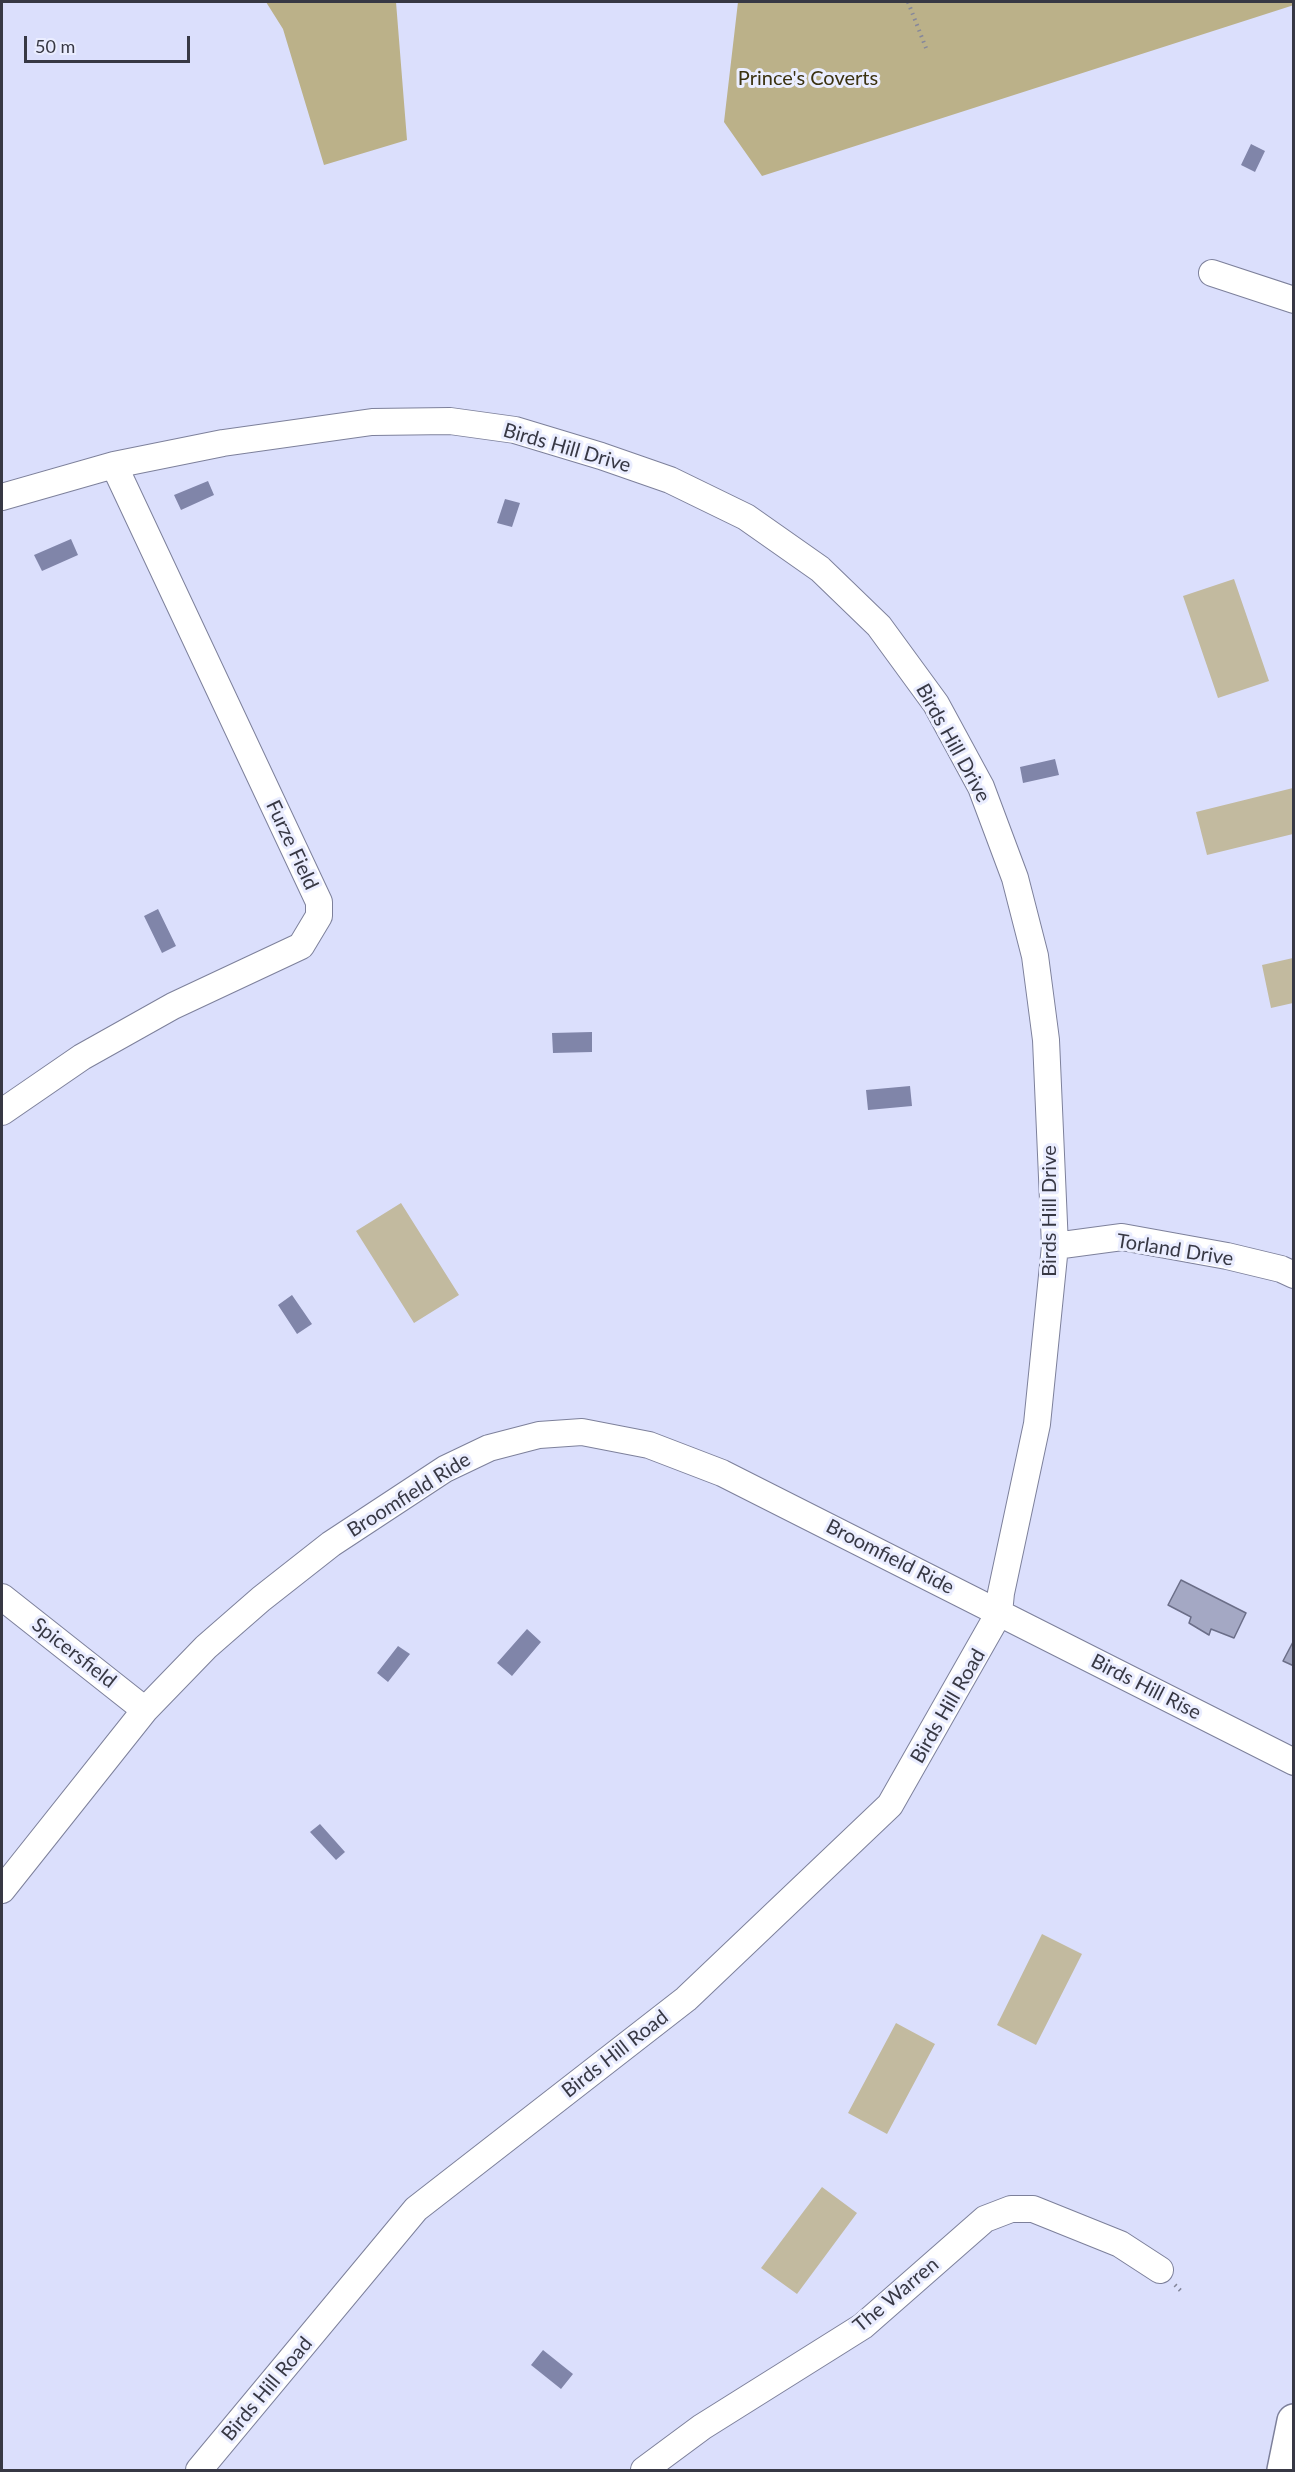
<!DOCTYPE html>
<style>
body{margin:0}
#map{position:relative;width:1295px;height:2472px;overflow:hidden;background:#dbdffc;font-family:Lato,sans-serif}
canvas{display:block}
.frame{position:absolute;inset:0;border:3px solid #373844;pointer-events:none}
.scale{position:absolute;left:24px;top:36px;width:166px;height:27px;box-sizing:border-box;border:3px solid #373844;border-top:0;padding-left:8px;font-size:18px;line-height:21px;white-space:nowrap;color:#373844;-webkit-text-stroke:4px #eaedff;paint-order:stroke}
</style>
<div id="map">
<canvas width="1295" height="2472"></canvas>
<div class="frame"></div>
<div class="scale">50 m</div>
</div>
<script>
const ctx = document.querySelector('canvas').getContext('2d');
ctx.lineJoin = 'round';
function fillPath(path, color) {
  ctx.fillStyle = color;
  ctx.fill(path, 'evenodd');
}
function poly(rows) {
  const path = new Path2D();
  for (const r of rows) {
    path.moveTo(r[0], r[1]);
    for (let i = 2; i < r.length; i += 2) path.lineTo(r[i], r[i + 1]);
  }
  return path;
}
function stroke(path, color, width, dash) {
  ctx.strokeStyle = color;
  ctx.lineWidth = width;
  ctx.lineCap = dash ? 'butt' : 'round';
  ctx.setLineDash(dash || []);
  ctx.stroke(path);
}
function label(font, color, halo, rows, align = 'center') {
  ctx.font = font + ' Lato,sans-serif';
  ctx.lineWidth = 6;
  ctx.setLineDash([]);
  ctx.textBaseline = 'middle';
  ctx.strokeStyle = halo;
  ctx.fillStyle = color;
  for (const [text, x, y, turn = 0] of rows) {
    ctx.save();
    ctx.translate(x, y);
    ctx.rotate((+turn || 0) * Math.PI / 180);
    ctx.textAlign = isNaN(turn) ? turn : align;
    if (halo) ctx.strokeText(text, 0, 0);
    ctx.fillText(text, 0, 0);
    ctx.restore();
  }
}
const green = poly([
 [1234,579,1269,681,1218,698,1183,596],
 [1293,788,1293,834,1207,855,1196,812],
 [1293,958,1293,1003,1271,1008,1262,965],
 [401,1203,459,1295,414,1323,356,1231],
 [1042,1934,1082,1954,1036,2045,997,2025],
 [896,2023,935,2044,887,2134,848,2113],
 [822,2187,857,2213,797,2294,761,2268]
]);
const forest = poly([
 [266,2,396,2,407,140,324,165,283,29],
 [738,2,1293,2,1294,5,762,176,724,122]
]);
const water = poly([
 [1251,144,1265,151,1255,172,1241,165],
 [208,481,214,495,181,510,174,495],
 [505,499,520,503,512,527,497,523],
 [71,539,78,555,42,571,34,555],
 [1055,759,1059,775,1023,783,1020,767],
 [158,909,176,946,162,953,144,916],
 [592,1032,592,1052,553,1053,552,1033],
 [910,1086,912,1106,868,1110,866,1090],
 [292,1295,312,1324,297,1334,278,1305],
 [527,1629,541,1642,512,1676,497,1663],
 [398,1646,410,1654,388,1682,377,1673],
 [320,1824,345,1852,336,1860,310,1832],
 [543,2350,573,2374,561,2389,531,2365]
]);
const building = poly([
 [1181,1580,1246,1613,1234,1638,1211,1629,1209,1635,1189,1623,1191,1617,1168,1605,1181,1580],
 [1294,1640,1294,1666,1283,1661,1294,1640]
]);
const path = poly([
 [908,2,926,48],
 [1175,2285,1182,2292]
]);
const minor = poly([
 [1212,273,1294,300],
 [2,497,114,465,223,443,372,422,450,421,515,430,601,456,670,480,746,517,820,569,879,626,936,704,981,787,1015,878,1035,956,1046,1040,1055,1246,1037,1424,1001,1593,999,1613,890,1805,686,1999,416,2209,199,2470],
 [2,1112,82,1057,173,1006,301,946,319,916,319,902,114,465],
 [1055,1246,1122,1237,1227,1256,1281,1269,1294,1275],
 [2,1597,145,1710],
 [2,1890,145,1710,206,1647,261,1599,331,1544,445,1469,489,1448,539,1435,582,1432,649,1445,722,1473,1294,1762],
 [644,2470,702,2427,863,2326,985,2219,1011,2209,1033,2209,1120,2244,1160,2270]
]);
const primary = poly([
 [1284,2470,1294,2421]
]);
const parkNames = [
 ["Prince's Coverts",808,79]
];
const streetNames = [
 ["Birds Hill Drive",567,448,16],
 ["Birds Hill Drive",953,743,61],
 ["Furze Field",292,845,65],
 ["Birds Hill Drive",1050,1211,-90],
 ["Torland Drive",1175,1250,9],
 ["Broomfield Ride",409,1495,-32],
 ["Broomfield Ride",890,1557,27],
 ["Spicersfield",74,1653,38],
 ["Birds Hill Rise",1146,1687,27],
 ["Birds Hill Road",948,1706,-60],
 ["Birds Hill Road",615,2054,-38],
 ["The Warren",896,2295,-40],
 ["Birds Hill Road",267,2389,-50]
];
fillPath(green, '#c2ba9f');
fillPath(forest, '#bbb189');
fillPath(water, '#8085a9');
fillPath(building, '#a4a8c4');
stroke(building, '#6b6e88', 1.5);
stroke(minor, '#7d809b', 28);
stroke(primary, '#7d809b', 36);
stroke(path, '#85879b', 4, [1.5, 4.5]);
stroke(minor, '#fff', 26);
stroke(primary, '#fff', 33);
label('20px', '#3b3210', '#eaedff', parkNames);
label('20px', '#373844', '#eaedff', streetNames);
</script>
